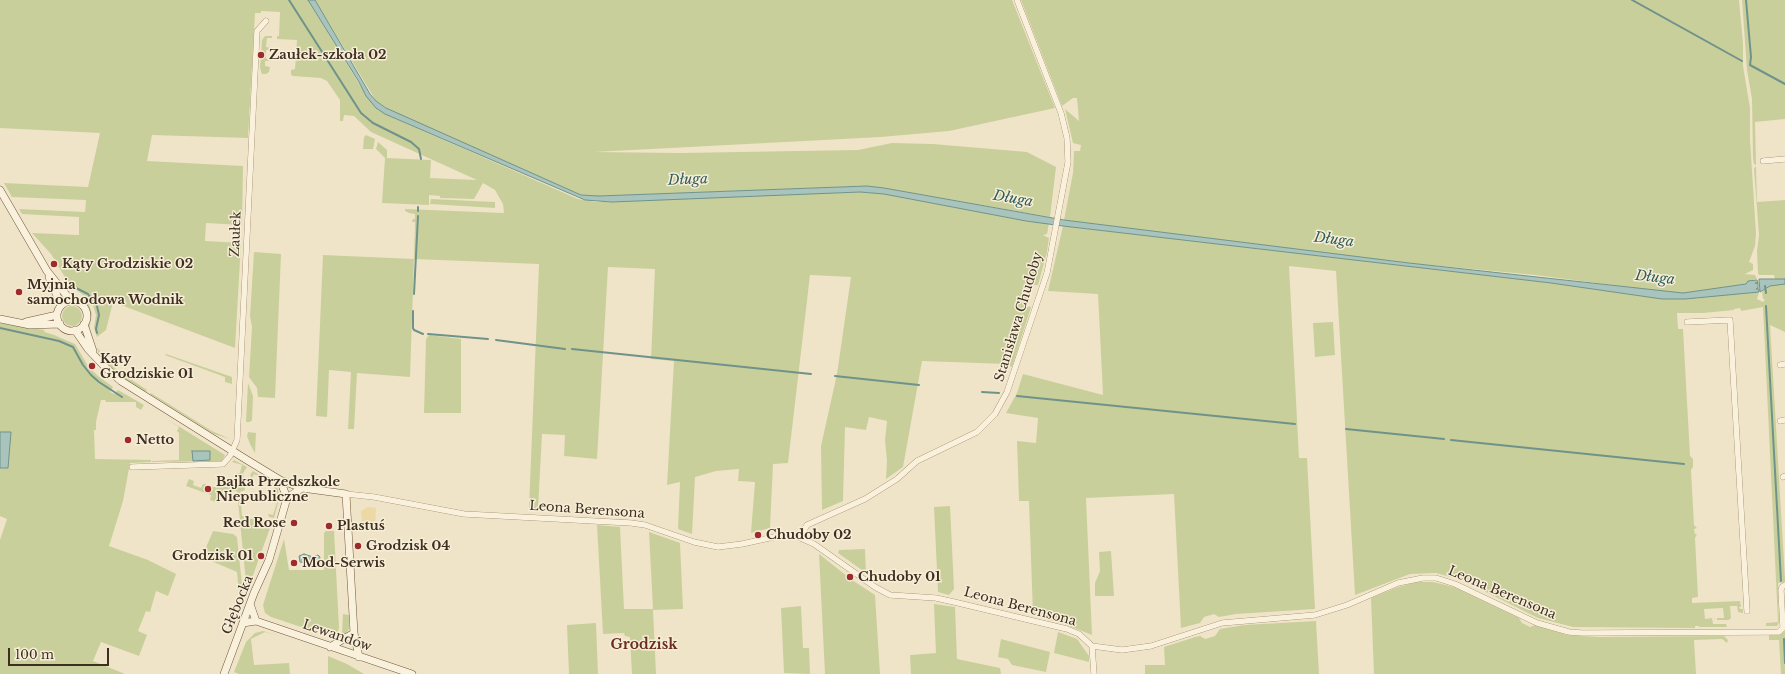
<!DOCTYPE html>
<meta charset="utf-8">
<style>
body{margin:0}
#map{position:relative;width:1785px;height:674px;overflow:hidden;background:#f0e4c8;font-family:"Libre Baskerville",serif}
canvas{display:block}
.scale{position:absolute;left:8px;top:648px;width:101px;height:18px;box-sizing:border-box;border:2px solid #3d2e20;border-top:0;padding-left:5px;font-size:12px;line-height:14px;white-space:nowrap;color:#3d2e20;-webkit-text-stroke:3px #f7eed8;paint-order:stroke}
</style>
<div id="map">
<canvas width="1785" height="674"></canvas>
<div class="scale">100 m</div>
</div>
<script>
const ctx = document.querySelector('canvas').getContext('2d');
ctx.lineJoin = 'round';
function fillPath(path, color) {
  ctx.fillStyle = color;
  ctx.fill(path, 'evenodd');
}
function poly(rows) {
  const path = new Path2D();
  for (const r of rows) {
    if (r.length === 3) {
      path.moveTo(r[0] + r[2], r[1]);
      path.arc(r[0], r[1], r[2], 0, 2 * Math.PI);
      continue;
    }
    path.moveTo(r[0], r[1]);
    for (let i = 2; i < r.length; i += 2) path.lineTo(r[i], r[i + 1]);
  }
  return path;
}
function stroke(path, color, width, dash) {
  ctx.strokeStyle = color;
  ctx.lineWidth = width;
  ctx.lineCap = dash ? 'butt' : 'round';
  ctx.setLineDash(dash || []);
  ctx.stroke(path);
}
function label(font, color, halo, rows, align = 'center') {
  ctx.font = font + ' "Libre Baskerville",serif';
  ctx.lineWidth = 3;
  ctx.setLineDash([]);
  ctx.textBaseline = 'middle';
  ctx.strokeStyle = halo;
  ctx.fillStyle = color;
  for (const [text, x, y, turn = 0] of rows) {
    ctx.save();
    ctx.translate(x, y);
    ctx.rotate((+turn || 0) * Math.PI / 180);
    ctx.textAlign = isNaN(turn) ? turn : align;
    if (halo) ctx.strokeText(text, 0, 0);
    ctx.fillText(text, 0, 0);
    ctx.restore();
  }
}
const green = poly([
 [0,0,308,0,361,87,385,114,578,199,596,202,612,202,772,194,860,192,884,194,1026,221,1049,223,1047,234,1043,235,1049,238,1047,252,1038,285,1033,285,1025,306,1031,307,1012,367,1006,364,922,361,903,467,886,479,887,461,885,440,887,421,869,417,866,430,845,427,843,501,822,510,821,446,837,374,851,277,810,275,788,463,773,464,770,528,751,533,755,482,738,481,739,469,716,471,695,477,692,534,678,529,680,482,667,485,674,361,651,359,655,269,608,267,597,459,564,456,565,435,542,434,538,509,529,508,539,264,414,259,410,377,357,373,354,429,348,429,351,372,329,370,327,417,316,416,323,255,414,259,415,222,412,222,413,219,415,219,415,214,409,213,405,211,405,209,504,213,503,204,495,190,483,183,474,199,440,198,440,196,429,195,429,205,382,203,385,158,376,149,378,142,387,150,387,158,431,160,430,178,477,180,371,132,354,116,344,115,343,121,340,121,340,100,327,81,321,78,293,76,291,75,291,70,295,69,297,40,277,39,277,36,279,36,280,12,261,11,261,13,255,13,248,138,152,135,147,161,243,166,242,225,206,223,205,241,241,243,235,348,113,302,106,330,97,337,94,328,96,315,92,302,69,284,51,254,32,233,79,235,79,217,22,214,19,209,85,212,86,200,12,197,4,183,88,187,100,133,0,128],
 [315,0,1012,0,1055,108,949,131,881,137,594,152,681,153,858,150,892,143,933,144,1027,152,1056,167,1050,217,884,188,867,186,599,196,581,195,395,113,376,101],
 [1021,0,1739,0,1743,43,1743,66,1750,108,1750,140,1756,234,1755,246,1749,262,1753,264,1753,270,1745,274,1755,275,1757,279,1748,281,1746,284,1699,291,1683,293,1666,292,1535,275,1409,263,1064,220,1073,173,1074,151,1080,151,1081,145,1073,143,1065,109,1079,121,1077,98,1073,98,1062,106],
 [1742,0,1785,0,1785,119,1755,122,1756,165,1754,164,1753,157,1752,99,1747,70],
 [265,36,272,36,272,38,267,38,266,47,271,48,271,50,266,50,266,59,271,59,270,61,265,61,265,66,270,67,269,72,266,74,262,74,260,68,262,40],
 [366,135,375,139,373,149,363,149,364,137],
 [1756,166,1757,202,1785,200,1785,279,1772,280,1770,280,1775,279,1774,275,1759,275,1758,273,1757,251,1759,235,1754,169],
 [431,199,495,202,495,208,430,204],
 [1063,226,1551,283,1662,299,1685,299,1733,293,1759,292,1757,299,1763,302,1765,299,1763,299,1762,292,1770,286,1785,284,1785,332,1770,325,1785,579,1785,582,1778,583,1779,622,1777,626,1766,626,1766,623,1778,622,1763,307,1741,311,1740,308,1734,309,1734,310,1703,313,1677,313,1678,329,1683,329,1690,456,1693,459,1693,467,1691,470,1694,525,1697,528,1694,529,1695,534,1697,534,1695,538,1698,597,1692,598,1692,603,1740,601,1741,607,1739,607,1740,609,1743,609,1743,613,1738,612,1737,606,1730,606,1731,618,1729,620,1717,620,1717,618,1724,618,1723,608,1704,609,1705,619,1712,618,1713,624,1726,624,1727,627,1699,627,1699,626,1695,626,1695,628,1573,627,1538,618,1462,580,1436,573,1410,574,1355,595,1336,271,1289,266,1299,458,1307,458,1315,609,1236,614,1219,617,1214,614,1204,617,1200,623,1181,628,1174,494,1086,498,1092,635,1062,623,1033,615,1029,501,1019,501,1017,441,1036,443,1038,418,1006,413,1017,393,1023,374,1103,395,1098,294,1048,291],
 [254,252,281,254,275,398,258,397,257,388,249,377,252,327,250,316],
 [67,293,72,293,81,298,89,304,92,314,89,331,87,325,89,317,87,308,84,303],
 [72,316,10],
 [1333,322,1335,355,1315,357,1313,323],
 [0,323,44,330,45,332,54,335,75,344,88,366,98,376,113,387,110,392,114,394,118,390,144,405,141,410,136,407,136,402,106,402,105,400,101,400,96,422,96,430,94,430,95,459,151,460,151,462,130,463,123,501,109,546,148,560,176,574,168,596,156,591,150,612,146,611,138,631,147,635,139,656,101,642,93,661,125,674,0,674,0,540,7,519,0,516],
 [429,335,461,339,461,413,424,413,426,339],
 [97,347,104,357,118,371,147,390,146,392,132,384,114,371,99,355],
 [166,354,232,377,232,384,225,382,225,377,165,355],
 [248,383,253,396,252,420,250,422,246,422],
 [151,393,212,431,230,439,214,434,150,394],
 [162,416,225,455,222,461,152,462,152,461,179,460,179,433,177,431,179,427],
 [248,432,256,433,255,453,250,444,247,436],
 [234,460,247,467,243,473,244,480,240,486,245,487,245,490,240,492,242,516,247,516,248,519,261,518,267,524,266,528,270,528,247,592,237,491,222,492,219,503,210,500,211,495,186,486,189,479,194,481,193,485,201,488,203,484,211,485,211,487,227,487,228,485,229,487,235,487,235,483,237,482,239,476,235,474,240,473,242,465,232,462],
 [253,471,272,483,278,489,279,499,274,518,269,517,268,514,273,515,278,499,273,485,254,474,252,478,250,475],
 [950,506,954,589,949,595,938,592,934,507],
 [597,525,620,527,624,609,653,609,649,532,680,543,683,609,653,610,656,674,632,674,630,637,625,636,624,633,603,634],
 [213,531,233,534,237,537,243,594,239,593,237,572,202,557],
 [326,531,334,531,339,628,338,632,334,635,319,633,271,617,265,613,263,605,284,539,289,570,324,570,324,533],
 [865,549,866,573,838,553,839,550],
 [1111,551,1114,596,1095,596,1095,583,1100,571,1099,552],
 [819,554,852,580,875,595,880,674,825,674],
 [1417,582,1433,582,1454,587,1519,618,1522,623,1530,627,1535,625,1567,635,1599,637,1724,636,1728,640,1727,643,1722,639,1694,640,1696,674,1374,674,1371,598,1398,587],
 [934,604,955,607,957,659,1000,668,1001,674,911,674,910,655,936,653],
 [801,606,803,648,809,648,810,674,784,673,781,608],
 [343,614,349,615,349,629,344,636,342,633],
 [1316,621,1319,674,1145,674,1145,665,1165,665,1164,647,1195,637,1200,636,1205,639,1215,636,1220,629,1244,625],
 [596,623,598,674,569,674,567,625],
 [263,631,280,636,265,632,251,639,254,665,289,663,290,674,239,674,234,672,246,642,255,633],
 [1785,631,1785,674,1781,674,1779,640,1769,640,1769,635,1780,635],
 [1058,632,1077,639,1089,656,1089,662,1054,653],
 [1001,639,1050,652,1046,672,1012,665,1008,659,998,657],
 [328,656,347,664,364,674,328,674]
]);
const sand = poly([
 [368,507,376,508,375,525,362,525,361,511]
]);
const water = poly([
 [308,0,315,0,370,94,376,101,386,108,581,195,599,196,867,186,884,188,1064,220,1409,263,1683,293,1746,284,1748,281,1757,280,1758,283,1755,283,1758,283,1758,288,1756,289,1759,289,1759,292,1685,299,1662,299,1551,283,1063,226,1026,221,884,194,860,192,612,202,585,200,385,114,376,108,366,96,359,82,308,0],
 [1785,279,1785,284,1770,286,1760,292,1759,279,1785,279],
 [0,432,11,432,8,468,0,468,0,432],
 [192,451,210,451,210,460,193,461,192,451],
 [304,554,313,557,318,555,320,557,319,565,308,565,307,563,300,562,299,556,304,554]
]);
const stream = poly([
 [289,0,361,113,373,123,411,142,419,149,421,159],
 [1632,0,1742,61],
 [1746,0,1751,57,1750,65],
 [1750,65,1785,84],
 [418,211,418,207],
 [70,282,76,288,88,294,97,306,99,315,96,329,97,333],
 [1765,286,1766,293],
 [414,294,418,216],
 [1766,306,1781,581],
 [413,311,413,328,414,330,423,334],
 [0,328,59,341,73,347,83,365,91,375,99,382,122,397],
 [428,334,488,339],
 [496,340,565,349],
 [572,349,811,374],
 [835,376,919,385],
 [982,392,999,393],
 [1017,396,1295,424],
 [1346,429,1444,439],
 [1451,440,1684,464],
 [1784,639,1785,663]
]);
const street = poly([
 [1763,161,1785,159],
 [1687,322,1730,320,1747,611],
 [1780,365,1785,364],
 [1780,421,1785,420],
 [132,467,223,464,230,456,237,440,257,31,266,21],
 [1783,477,1785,476],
 [346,494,374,497,464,514,631,523,645,525,694,542,718,547,742,544,783,535,796,536,814,544,875,587,890,595,936,598,954,602,1067,629,1079,634,1092,646,1122,650,1151,646,1222,623,1315,615,1347,605,1398,583,1423,578,1436,578,1455,584,1537,623,1569,632,1582,633,1779,632,1783,628,1781,590,1782,587,1785,585],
 [800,537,807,525,865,499,897,479,917,461,977,432,995,414,1007,392,1047,273,1068,162,1067,138,1061,113,1017,0],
 [1092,646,1094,674]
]);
const secondary = poly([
 [0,190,47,271,71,301],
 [49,277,61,305],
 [72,316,15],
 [0,319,30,325,60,324],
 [26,322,57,315],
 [84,324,93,351],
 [75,330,88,349,107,369,121,381,247,460,280,480,302,488,346,494,354,633,359,657],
 [280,480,287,498],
 [287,498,302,488],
 [250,604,256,621],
 [243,623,256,621,412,674],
 [330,647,354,633],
 [224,674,254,593,269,560,287,498]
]);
const markers = [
 [261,55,4,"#9e2a2b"],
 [54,264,4,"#9e2a2b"],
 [19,292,4,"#9e2a2b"],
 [92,366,4,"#9e2a2b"],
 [128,440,4,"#9e2a2b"],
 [208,489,4,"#9e2a2b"],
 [294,523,4,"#9e2a2b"],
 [329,526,4,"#9e2a2b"],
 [758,535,4,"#9e2a2b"],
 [358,546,4,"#9e2a2b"],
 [261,556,4,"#9e2a2b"],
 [294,563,4,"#9e2a2b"],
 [850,577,4,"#9e2a2b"]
];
const poiNames = [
 ["Zaułek-szkoła 02",269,55],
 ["Kąty Grodziskie 02",62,264],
 ["Myjnia",27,285],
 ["samochodowa Wodnik",27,300],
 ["Kąty",100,359],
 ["Grodziskie 01",100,374],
 ["Netto",136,440],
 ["Bajka Przedszkole",216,482],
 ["Niepubliczne",216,497],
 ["Red Rose",286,523,"right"],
 ["Plastuś",337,526],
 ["Chudoby 02",766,535],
 ["Grodzisk 04",366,546],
 ["Grodzisk 01",253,556,"right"],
 ["Mod-Serwis",302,563],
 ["Chudoby 01",858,577]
];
const streetNames = [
 ["Zaułek",236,234,-88],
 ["Stanisława Chudoby",1019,317,-73],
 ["Leona Berensona",587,510,4],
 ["Leona Berensona",1502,593,23],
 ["Głębocka",238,605,-68],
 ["Leona Berensona",1020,607,15],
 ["Lewandów",337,636,19]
];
const waterNames = [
 ["Długa",688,180,-2],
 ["Długa",1013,199,10],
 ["Długa",1334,240,7],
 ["Długa",1655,278,6]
];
const neighbourhoodNames = [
 ["Grodzisk",644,645]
];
fillPath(green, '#c9cf9b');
fillPath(sand, '#ecd9a5');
fillPath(water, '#a9c4bc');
stroke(water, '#6f938a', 1);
stroke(stream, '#6f938a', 2);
stroke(street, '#8d765c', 6);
stroke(secondary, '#6f573f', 8);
stroke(street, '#faf1dc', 5.5);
stroke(secondary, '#faf1dc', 7);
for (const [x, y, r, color] of markers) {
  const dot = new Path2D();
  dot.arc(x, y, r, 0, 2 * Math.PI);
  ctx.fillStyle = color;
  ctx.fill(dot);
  stroke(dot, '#f7eed8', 1.5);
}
label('bold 13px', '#3d2e20', '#f7eed8', poiNames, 'left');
label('13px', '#3d2e20', '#f7eed8', streetNames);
label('italic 14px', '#2f5d5a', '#f7eed8', waterNames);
label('bold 14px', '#6b2e1e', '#f7eed8', neighbourhoodNames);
</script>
